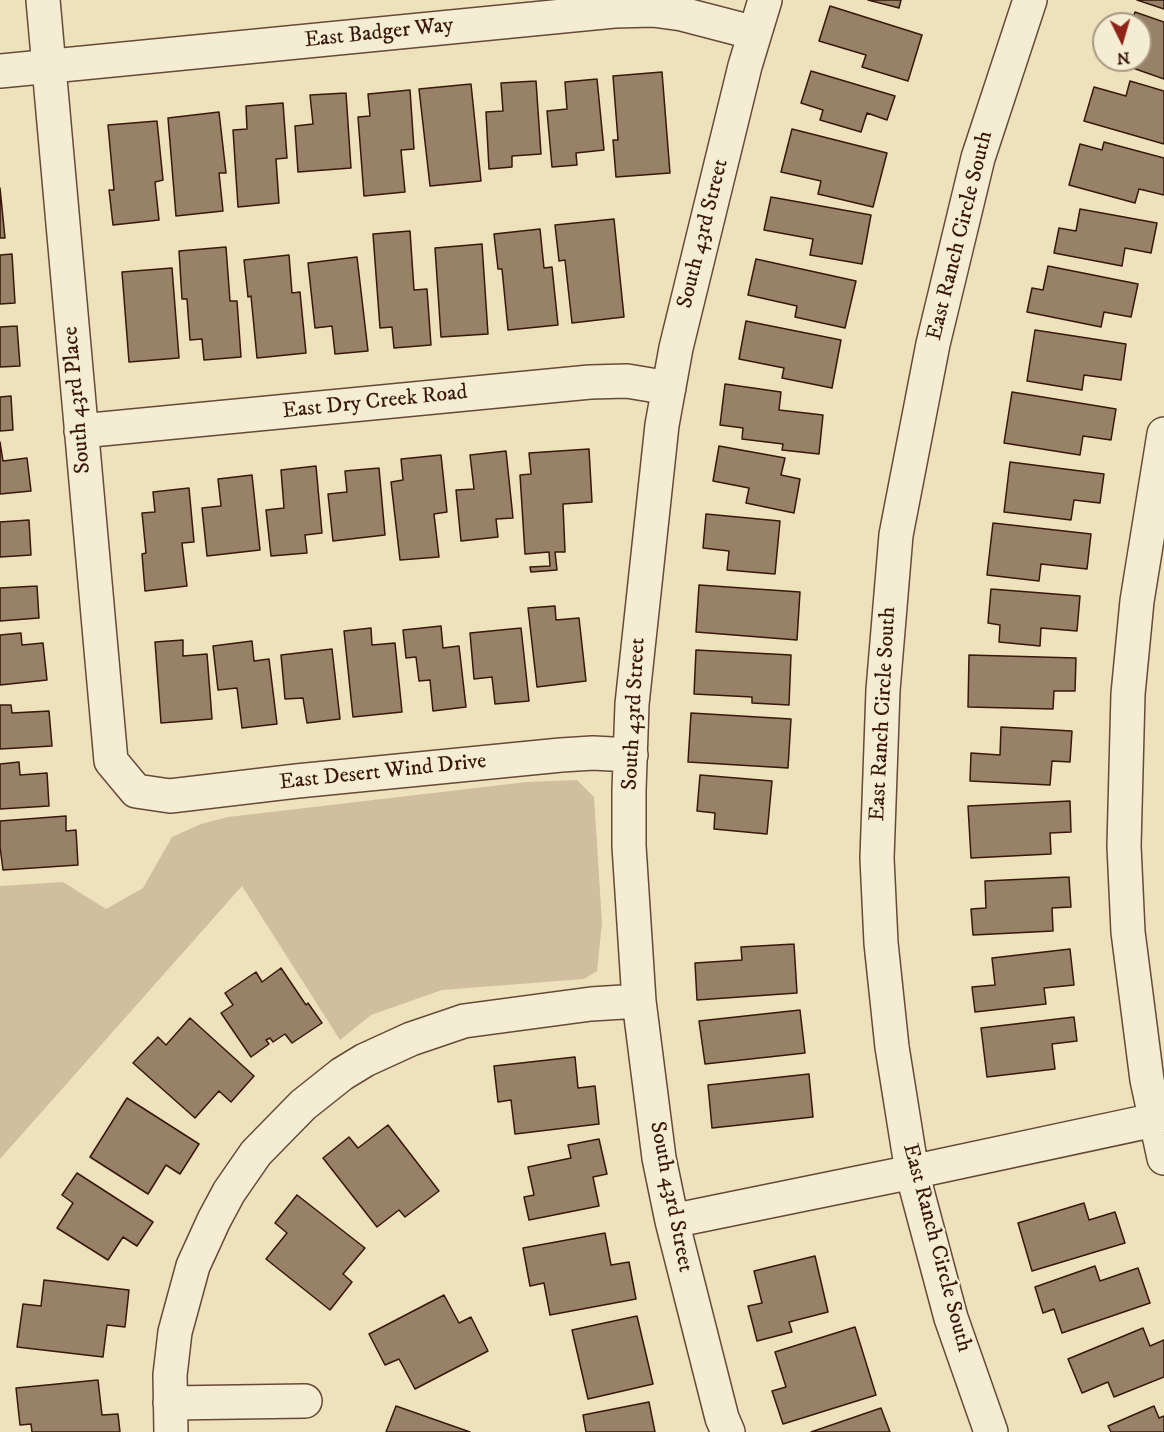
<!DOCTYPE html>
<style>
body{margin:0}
#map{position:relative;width:1164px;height:1432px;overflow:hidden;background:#eee2bc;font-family:"IM FELL DW Pica",serif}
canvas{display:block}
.north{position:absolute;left:1092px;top:12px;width:60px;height:60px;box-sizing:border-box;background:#f4ecd3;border:2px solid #a99783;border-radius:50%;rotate:175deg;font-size:16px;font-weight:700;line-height:24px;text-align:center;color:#39170b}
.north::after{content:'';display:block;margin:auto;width:21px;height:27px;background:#8f2418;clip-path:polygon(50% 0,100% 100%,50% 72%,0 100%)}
</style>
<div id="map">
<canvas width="1164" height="1432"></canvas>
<div class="north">N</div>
</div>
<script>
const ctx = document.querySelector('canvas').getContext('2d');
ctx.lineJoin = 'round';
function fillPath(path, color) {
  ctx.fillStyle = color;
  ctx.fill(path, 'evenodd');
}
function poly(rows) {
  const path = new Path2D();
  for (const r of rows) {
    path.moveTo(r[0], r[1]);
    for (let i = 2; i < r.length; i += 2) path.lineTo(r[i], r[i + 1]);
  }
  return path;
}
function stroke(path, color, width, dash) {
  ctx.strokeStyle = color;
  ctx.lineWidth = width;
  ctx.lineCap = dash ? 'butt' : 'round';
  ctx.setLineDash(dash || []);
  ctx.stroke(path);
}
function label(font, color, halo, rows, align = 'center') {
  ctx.font = font + ' "IM FELL DW Pica",serif';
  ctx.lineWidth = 5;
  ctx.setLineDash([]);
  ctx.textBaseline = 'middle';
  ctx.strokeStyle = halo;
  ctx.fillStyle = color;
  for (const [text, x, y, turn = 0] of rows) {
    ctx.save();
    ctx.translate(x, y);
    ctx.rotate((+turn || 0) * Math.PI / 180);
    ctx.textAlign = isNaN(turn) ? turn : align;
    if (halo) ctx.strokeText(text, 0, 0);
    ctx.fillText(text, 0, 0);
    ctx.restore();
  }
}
const green = poly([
 [577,780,594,797,602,923,597,971,584,979,442,990,371,1015,340,1040,242,886,0,1159,0,886,63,882,106,909,143,888,172,837,201,824,228,817,527,782]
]);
const building = poly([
 [868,0,901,0,899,8,868,0],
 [1137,0,1164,0,1164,9,1137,0],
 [830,6,922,35,908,81,862,67,866,55,819,41,830,6],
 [1135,12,1164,22,1164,79,1130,67,1132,60,1140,60,1140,24,1131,24,1135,12],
 [811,71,895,96,887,120,867,113,861,132,820,120,823,110,801,103,811,71],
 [662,72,670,173,616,177,613,140,618,140,613,76,662,72],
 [597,79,604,150,576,153,577,165,552,167,547,111,567,109,565,82,597,79],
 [536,81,541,154,512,156,512,167,489,169,486,112,503,111,501,83,536,81],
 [1130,81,1164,91,1164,144,1084,121,1094,87,1126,96,1130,81],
 [471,84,481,181,430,186,419,89,471,84],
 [410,90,414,149,401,150,405,192,364,196,358,117,370,116,368,94,410,90],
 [346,93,351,168,298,172,295,126,313,124,310,95,346,93],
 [283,103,287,158,276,159,279,203,238,207,233,130,247,129,246,106,283,103],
 [219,112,226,173,219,173,223,211,176,216,168,118,219,112],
 [157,121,163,180,155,182,159,220,113,225,109,190,114,190,108,125,157,121],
 [792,129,887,153,873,207,818,194,821,181,781,172,792,129],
 [1104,142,1164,158,1164,195,1139,189,1135,203,1069,185,1080,144,1102,150,1104,142],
 [0,188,5,238,0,238,0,188],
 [771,197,871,215,862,264,810,255,813,239,764,230,771,197],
 [1080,209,1157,223,1151,253,1125,248,1122,266,1054,253,1059,228,1076,231,1080,209],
 [614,219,624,317,572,323,565,260,559,261,555,225,614,219],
 [540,229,544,268,552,267,558,325,508,330,502,269,498,269,494,234,540,229],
 [410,231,414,290,427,289,431,345,394,348,392,327,380,328,373,234,410,231],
 [482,244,488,334,441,337,435,248,482,244],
 [226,247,230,301,237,301,241,357,204,360,202,339,190,340,187,299,182,299,179,251,226,247],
 [12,254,15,303,0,304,0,255,12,254],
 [289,255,292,293,300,292,306,353,257,358,251,296,248,297,244,260,289,255],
 [357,257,368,351,335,354,332,326,315,328,308,263,357,257],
 [756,259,856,281,845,328,795,317,797,306,748,295,756,259],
 [1048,266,1138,284,1131,317,1104,312,1101,327,1027,312,1032,288,1043,290,1048,266],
 [172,268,179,358,129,362,122,272,172,268],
 [746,321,841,340,832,388,782,378,784,368,739,359,746,321],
 [17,326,20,366,0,367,0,327,17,326],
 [1035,330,1126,344,1121,380,1084,375,1082,390,1027,381,1035,330],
 [725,384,781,392,779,410,823,415,819,454,782,450,783,444,742,439,743,428,720,425,725,384],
 [1012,392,1116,409,1111,440,1083,436,1080,455,1004,443,1012,392],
 [11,396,13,430,0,431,0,397,11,396],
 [0,442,3,461,27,458,31,491,0,494,0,442],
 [719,446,785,458,781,475,800,479,794,513,746,503,749,488,713,481,719,446],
 [589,449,592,502,563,504,565,552,555,552,557,570,531,572,530,567,550,566,549,552,525,554,520,475,531,474,529,453,589,449],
 [506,451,513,518,496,519,498,537,461,541,456,490,474,489,470,455,506,451],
 [441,455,447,512,434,514,439,557,400,560,391,482,403,480,401,459,441,455],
 [1010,462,1104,474,1100,503,1074,500,1071,520,1004,512,1010,462],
 [316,466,322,533,305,535,307,553,271,556,266,510,284,508,281,470,316,466],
 [379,468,385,535,333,541,328,494,347,492,345,471,379,468],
 [252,475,260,550,207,556,202,508,221,506,218,479,252,475],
 [189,488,194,542,182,543,187,586,145,591,142,554,146,553,142,513,155,512,153,492,189,488],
 [706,514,780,521,775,574,727,570,729,551,703,548,706,514],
 [29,520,31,555,0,557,0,522,29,520],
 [993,523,1091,534,1087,569,1041,564,1039,581,987,575,993,523],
 [699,585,800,592,797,640,696,632,699,585],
 [37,586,39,618,0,621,0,588,37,586],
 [991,589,1080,596,1077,631,1041,628,1040,646,999,642,1000,625,988,623,991,589],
 [555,606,556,620,579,618,586,681,537,687,528,608,555,606],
 [441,626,443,648,459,646,466,707,433,711,430,680,419,681,416,657,406,658,403,630,441,626],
 [371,628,372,645,395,643,402,712,353,717,344,631,371,628],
 [521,628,529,701,495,704,492,677,474,679,470,633,521,628],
 [21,633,22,645,43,643,47,680,0,685,0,635,21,633],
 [183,640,183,656,207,654,212,719,161,723,155,642,183,640],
 [252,641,254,661,269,659,277,724,242,728,237,688,218,690,213,646,252,641],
 [332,649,340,719,307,723,303,698,285,699,281,655,332,649],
 [696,650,791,655,789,705,752,703,752,697,694,694,696,650],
 [969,655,1076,658,1075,691,1054,691,1053,709,968,707,969,655],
 [0,705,11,705,12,713,49,711,52,746,0,749,0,705],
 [691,713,791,719,788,768,688,762,691,713],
 [1001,727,1072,731,1070,762,1052,761,1050,785,970,781,971,753,1000,755,1001,727],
 [19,762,20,775,47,773,49,806,0,809,0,764,19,762],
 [700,775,772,781,767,834,714,829,715,813,697,811,700,775],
 [1070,801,1071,832,1050,833,1051,854,971,858,968,806,1070,801],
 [66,816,66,831,76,830,78,865,3,870,0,847,0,821,66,816],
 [1069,877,1071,907,1052,908,1053,931,973,935,971,909,986,908,985,881,1069,877],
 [794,944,797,993,697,1000,695,963,742,960,741,947,794,944],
 [1070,949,1074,985,1044,988,1046,1004,975,1012,972,987,995,985,992,958,1070,949],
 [281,968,306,1005,308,1003,322,1023,292,1043,285,1034,273,1042,270,1038,266,1040,269,1044,251,1057,221,1013,233,1005,225,993,256,972,262,982,281,968],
 [800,1010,805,1053,705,1064,699,1021,800,1010],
 [1074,1017,1077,1041,1052,1044,1055,1069,987,1077,981,1028,1074,1017],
 [190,1018,254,1076,231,1102,219,1091,195,1118,133,1063,158,1037,166,1045,190,1018],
 [575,1057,578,1088,595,1086,599,1124,515,1134,511,1100,498,1102,494,1066,575,1057],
 [809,1074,813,1117,712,1128,708,1085,809,1074],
 [127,1098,199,1144,180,1174,166,1165,148,1194,90,1157,127,1098],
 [388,1125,439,1191,405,1217,399,1210,377,1227,323,1158,349,1137,358,1148,388,1125],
 [599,1139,607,1174,593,1177,599,1206,529,1220,524,1197,534,1195,528,1167,571,1158,568,1145,599,1139],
 [77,1173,153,1222,137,1246,123,1237,108,1260,57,1228,73,1203,62,1195,77,1173],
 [297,1195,365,1248,343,1274,352,1282,330,1310,266,1259,287,1233,275,1223,297,1195],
 [1084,1203,1089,1220,1115,1212,1125,1243,1032,1271,1018,1223,1084,1203],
 [605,1233,611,1265,629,1262,636,1299,550,1315,544,1283,530,1286,523,1248,605,1233],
 [815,1256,828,1312,789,1322,792,1332,757,1341,748,1306,762,1303,754,1271,815,1256],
 [1095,1266,1100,1281,1138,1268,1150,1303,1062,1333,1054,1309,1043,1313,1035,1287,1095,1266],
 [44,1280,129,1290,125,1327,107,1325,103,1357,17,1347,23,1304,41,1306,44,1280],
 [444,1295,459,1323,471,1317,488,1351,415,1389,399,1359,385,1365,369,1334,444,1295],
 [637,1316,653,1384,588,1399,572,1330,637,1316],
 [855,1327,876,1395,783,1424,772,1391,786,1387,775,1352,855,1327],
 [1143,1328,1150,1346,1164,1340,1164,1377,1114,1397,1108,1382,1082,1393,1068,1359,1143,1328],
 [98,1380,102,1415,118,1414,120,1432,32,1432,31,1424,20,1425,16,1388,98,1380],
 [649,1402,655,1432,586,1432,583,1415,649,1402],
 [396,1406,470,1432,386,1432,396,1406],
 [1154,1406,1159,1418,1164,1416,1164,1432,1111,1432,1108,1426,1154,1406],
 [881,1408,890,1432,811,1432,881,1408]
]);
const minor = poly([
 [43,0,111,761,136,791,170,796,297,781,561,755,593,753,631,755],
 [0,71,614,11,653,10,682,14,755,33],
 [81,431,590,382,627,381,669,388],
 [1164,434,1137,601,1128,694,1124,846,1128,932,1147,1080,1164,1158],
 [672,1221,912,1172,1164,1118],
 [170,1403,305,1401],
 [171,1432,170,1375,175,1332,193,1266,214,1220,229,1192,256,1153,303,1105,342,1074,365,1060,411,1039,464,1021,591,1004,639,1001],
 [728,1432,722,1418,672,1221,659,1158,639,1001,629,846,629,790,632,704,662,425,676,348,745,66,765,0],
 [991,1432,951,1318,912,1172,892,1047,881,943,877,858,883,690,896,535,933,344,978,158,1030,0]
]);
const streetNames = [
 ["East Badger Way",379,34,-6],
 ["South 43rd Street",704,234,-76],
 ["East Ranch Circle South",961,236,-76],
 ["South 43rd Place",78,400,-95],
 ["East Dry Creek Road",375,403,-6],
 ["South 43rd Street",635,714,-87],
 ["East Ranch Circle South",884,714,-87],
 ["East Desert Wind Drive",383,773,-6],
 ["South 43rd Street",670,1197,79],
 ["East Ranch Circle South",936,1248,75]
];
fillPath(green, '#cfbf9e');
fillPath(building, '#978167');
stroke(building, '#39170b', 1.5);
stroke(minor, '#664a37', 36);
stroke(minor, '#f4ecd3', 33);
label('22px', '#39170b', '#f4ecd3', streetNames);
</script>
